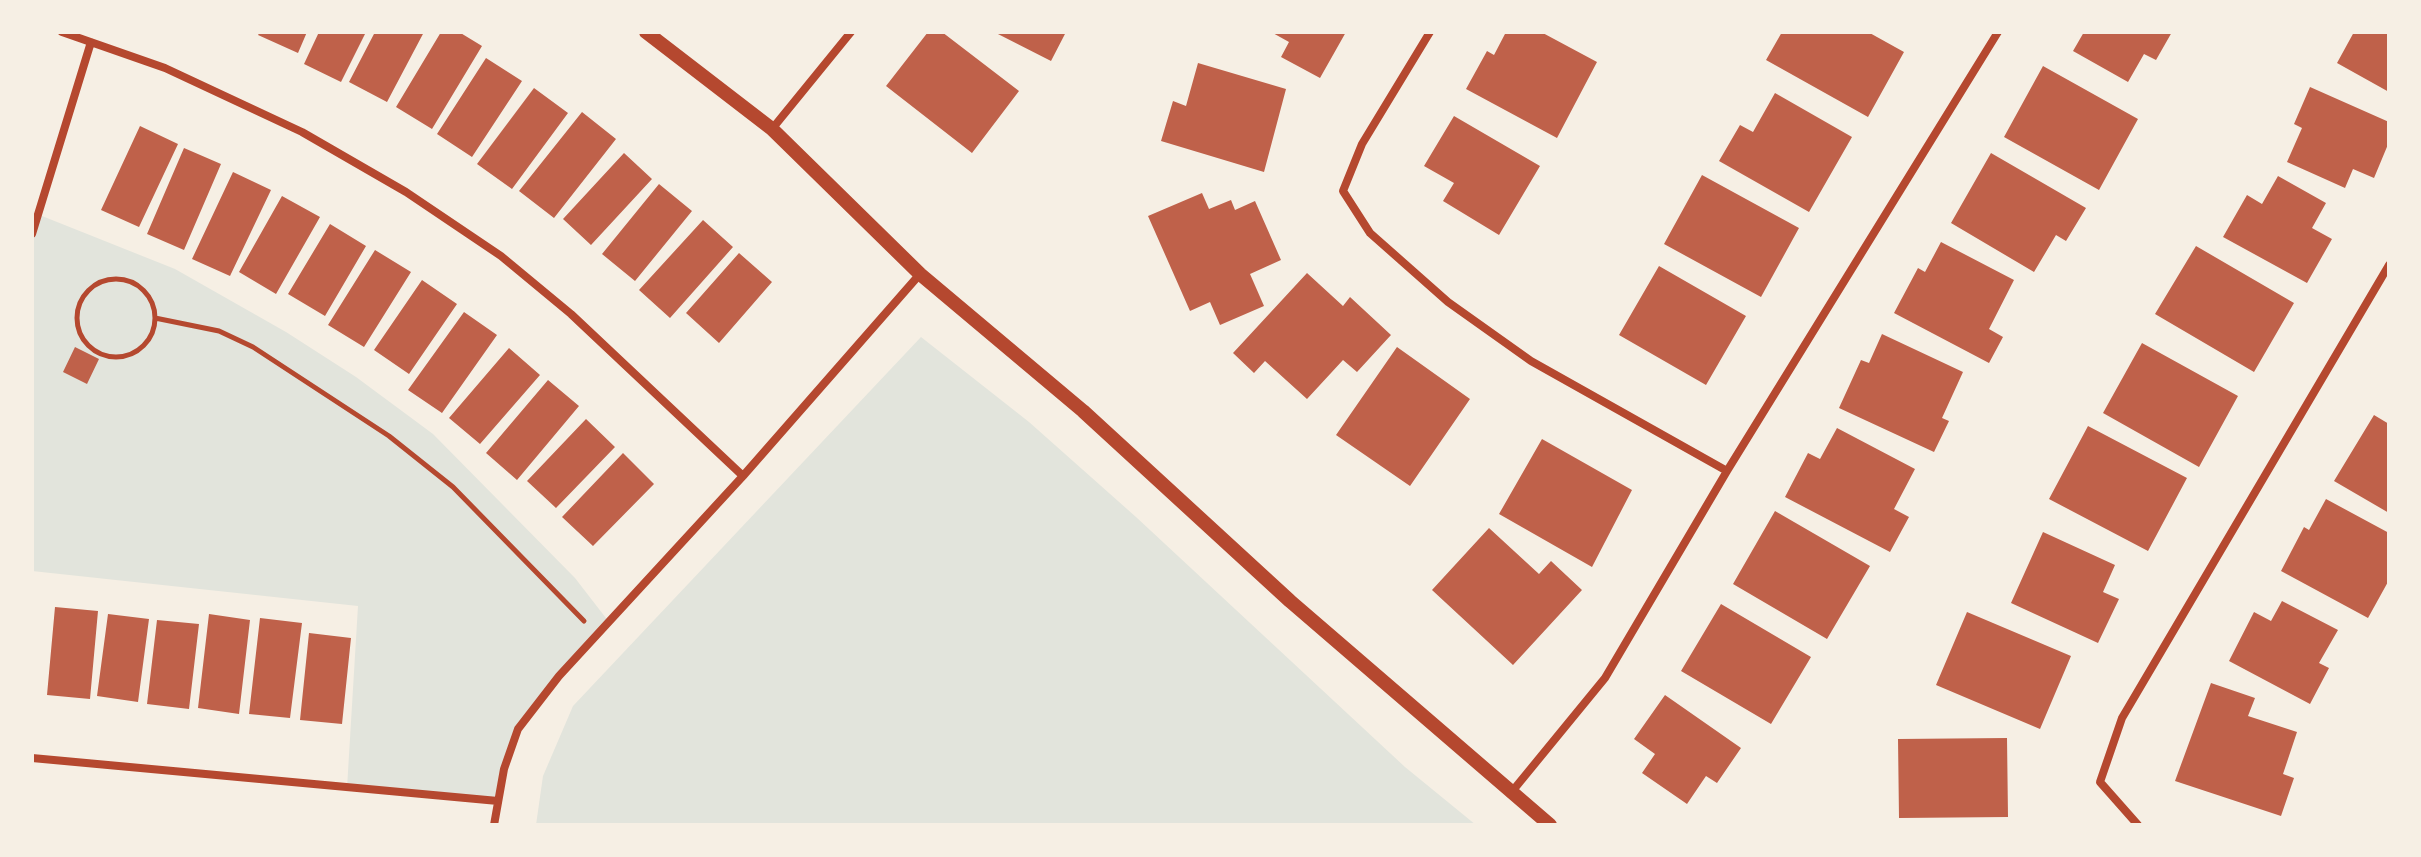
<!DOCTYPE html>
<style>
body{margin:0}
#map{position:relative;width:2421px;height:857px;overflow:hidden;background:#f6efe4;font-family:"Exo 2",sans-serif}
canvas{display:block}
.frame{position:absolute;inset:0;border:34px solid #f6efe4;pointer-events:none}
</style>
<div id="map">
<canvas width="2421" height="857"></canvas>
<div class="frame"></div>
</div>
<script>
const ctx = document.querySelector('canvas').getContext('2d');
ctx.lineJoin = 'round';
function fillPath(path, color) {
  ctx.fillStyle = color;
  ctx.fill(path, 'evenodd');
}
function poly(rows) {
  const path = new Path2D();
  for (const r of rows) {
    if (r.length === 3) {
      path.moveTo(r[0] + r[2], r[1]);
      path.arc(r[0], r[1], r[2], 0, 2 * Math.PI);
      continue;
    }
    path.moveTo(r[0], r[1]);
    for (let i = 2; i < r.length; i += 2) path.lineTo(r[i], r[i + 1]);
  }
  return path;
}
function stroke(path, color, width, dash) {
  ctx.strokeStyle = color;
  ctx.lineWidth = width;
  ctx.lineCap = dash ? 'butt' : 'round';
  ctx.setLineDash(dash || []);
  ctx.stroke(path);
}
const green = poly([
 [37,214,175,269,286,332,356,377,433,434,575,578,609,622,518,729,498,801,347,788,358,606,32,571,32,234],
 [921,337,1029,422,1136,517,1405,767,1476,825,536,825,543,776,573,706]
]);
const building = poly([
 [260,32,307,32,298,53,258,35],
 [319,32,366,32,341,82,304,64],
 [375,32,424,32,387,102,349,82],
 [441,32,459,32,482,46,432,129,396,107],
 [928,32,942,32,1019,91,972,153,886,86],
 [994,32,1066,32,1051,61],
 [1271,32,1346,32,1320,78,1281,57,1289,42],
 [1506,32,1541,32,1597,62,1557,138,1466,89,1487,51,1494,55],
 [1782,32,1868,32,1904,52,1868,117,1766,60],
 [2084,32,2172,32,2156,60,2144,54,2128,82,2073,51],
 [2354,32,2389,32,2389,92,2337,63],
 [486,58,522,81,472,157,437,134],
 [1198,63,1286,89,1264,172,1161,141,1173,101,1186,106],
 [2043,66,2138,119,2099,190,2004,137],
 [2310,87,2389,122,2389,142,2374,178,2353,169,2345,188,2287,162,2302,128,2294,124],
 [534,88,568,113,512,189,477,164],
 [1775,93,1852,137,1809,212,1719,161,1740,125,1753,132],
 [582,112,616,139,554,218,519,191],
 [1454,116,1540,166,1499,235,1443,201,1454,183,1424,166],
 [140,126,178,144,139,227,101,210],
 [184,148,221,164,184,250,147,234],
 [624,153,652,179,591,245,563,219],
 [1991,153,2086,208,2066,241,2056,235,2034,272,1951,223],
 [233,172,271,190,230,276,192,259],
 [1702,175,1799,228,1761,297,1664,244],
 [2278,176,2326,203,2312,228,2332,239,2307,283,2223,237,2247,195,2262,204],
 [659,184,692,211,635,281,602,254],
 [1202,193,1209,209,1231,200,1235,210,1255,201,1281,260,1250,274,1264,306,1220,325,1210,302,1190,311,1148,216],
 [282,196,320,217,276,294,239,272],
 [703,220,733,247,670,318,639,290],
 [330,224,366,246,325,316,288,294],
 [1941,242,2014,280,1989,329,2003,337,1989,363,1894,313,1918,268,1925,272],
 [2196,246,2294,303,2254,372,2155,314],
 [375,250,411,272,364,347,328,325],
 [739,253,772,282,719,343,686,313],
 [1659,266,1746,316,1706,385,1619,335],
 [1307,273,1343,306,1350,297,1391,335,1357,372,1343,360,1307,399,1265,361,1254,373,1233,353],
 [422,280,457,304,409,374,374,350],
 [464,312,497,335,442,413,408,390],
 [1882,334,1963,372,1942,418,1949,421,1934,452,1839,408,1861,360,1869,363],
 [2142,343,2238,396,2199,467,2103,413],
 [75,347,99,359,87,384,63,372],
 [1397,347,1470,399,1410,486,1336,435],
 [509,348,540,375,480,444,449,418],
 [548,380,579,406,517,480,486,453],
 [2374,415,2389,424,2389,513,2334,481],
 [586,419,615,447,556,508,527,481],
 [2088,426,2187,478,2148,551,2049,499],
 [1837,428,1915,469,1894,509,1909,517,1890,552,1785,497,1808,453,1820,459],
 [1542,439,1632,490,1592,567,1499,514],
 [623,453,654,484,593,546,562,517],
 [2326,499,2389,533,2389,580,2368,618,2281,571,2304,527,2309,530],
 [1775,511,1870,566,1827,639,1733,584],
 [1489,528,1539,574,1551,561,1582,590,1513,665,1432,590],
 [2043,532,2115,565,2103,592,2119,599,2098,643,2011,603],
 [2282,601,2338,630,2319,663,2329,668,2310,704,2229,661,2254,612,2271,621],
 [1721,604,1811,657,1771,724,1681,671],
 [55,607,98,611,90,699,47,695],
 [1967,612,2071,656,2040,729,1936,685],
 [108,614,149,619,138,702,97,696],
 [209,614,250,620,239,714,198,708],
 [260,618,302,623,290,718,249,714],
 [157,620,199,624,189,709,147,704],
 [309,633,351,638,342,724,300,720],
 [2211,683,2255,698,2248,716,2297,732,2283,774,2294,778,2281,816,2175,781],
 [1665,695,1741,748,1717,783,1706,776,1687,804,1642,773,1655,754,1634,739],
 [2007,738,2008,817,1899,818,1898,739]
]);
const path = poly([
 [116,318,39],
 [155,318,219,331,253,347,389,436,453,487,584,621]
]);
const minor = poly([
 [62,32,165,68,302,132,406,192,501,256,571,314,743,476],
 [1430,32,1362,144,1343,191,1370,233,1448,302,1531,361,1727,471],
 [772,129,851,32],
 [32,234,91,42],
 [32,758,498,801],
 [1510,794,1605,678,1727,471,1998,32],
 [494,825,504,769,518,729,559,676,743,476,920,274],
 [2138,825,2100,782,2122,718,2389,265]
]);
const tertiary = poly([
 [646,32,772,129,920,274,1083,411,1290,601,1550,825]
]);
fillPath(green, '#e2e4dc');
fillPath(building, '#bf614a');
stroke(path, '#b5482f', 5);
stroke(minor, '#b5482f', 8);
stroke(tertiary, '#b5482f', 14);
</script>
